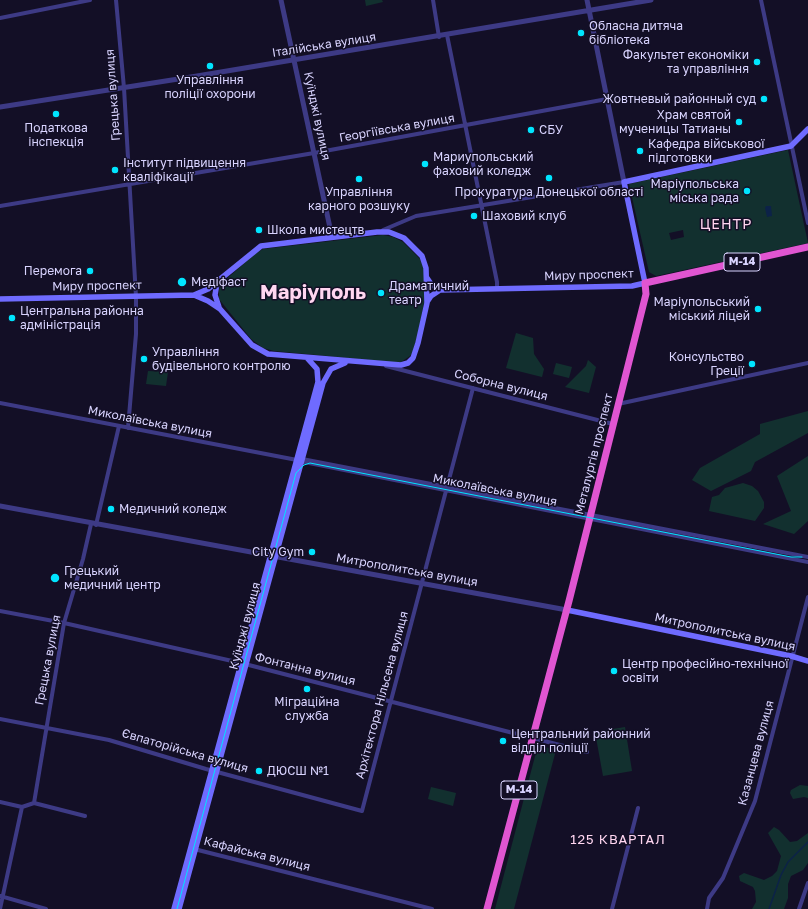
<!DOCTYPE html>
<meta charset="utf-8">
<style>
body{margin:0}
canvas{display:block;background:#130f26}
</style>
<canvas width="808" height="909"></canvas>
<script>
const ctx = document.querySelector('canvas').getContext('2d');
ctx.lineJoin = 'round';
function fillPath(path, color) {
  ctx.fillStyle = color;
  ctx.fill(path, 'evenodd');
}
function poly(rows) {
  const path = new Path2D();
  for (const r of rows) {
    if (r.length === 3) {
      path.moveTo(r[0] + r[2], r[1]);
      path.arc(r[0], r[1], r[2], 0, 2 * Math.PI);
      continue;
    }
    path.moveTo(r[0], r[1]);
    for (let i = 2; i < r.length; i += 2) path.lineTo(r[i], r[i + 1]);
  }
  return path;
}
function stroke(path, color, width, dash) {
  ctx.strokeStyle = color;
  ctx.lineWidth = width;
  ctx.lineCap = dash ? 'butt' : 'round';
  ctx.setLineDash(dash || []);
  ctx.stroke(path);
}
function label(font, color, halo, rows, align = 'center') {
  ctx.font = font + ' "Golos Text",sans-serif';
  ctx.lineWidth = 3;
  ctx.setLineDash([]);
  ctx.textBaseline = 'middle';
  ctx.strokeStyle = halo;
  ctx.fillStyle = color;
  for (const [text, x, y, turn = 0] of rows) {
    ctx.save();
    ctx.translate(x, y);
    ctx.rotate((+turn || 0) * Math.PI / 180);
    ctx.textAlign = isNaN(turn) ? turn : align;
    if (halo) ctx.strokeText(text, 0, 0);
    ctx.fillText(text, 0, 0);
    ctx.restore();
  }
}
const green = poly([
 [365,0,382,0,383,2,366,6],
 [788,150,808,243,656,276,649,272,629,184],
 [683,230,684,237,671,240,669,233],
 [383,235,393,237,403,242,420,259,424,268,424,303,418,333,413,352,410,356,401,362,391,362,274,351,263,348,251,339,219,299,219,290,223,282,255,254,263,249],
 [516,333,533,338,534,354,544,369,542,377,506,368],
 [588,360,596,367,589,393,565,387,586,366],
 [556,363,572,367,569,378,553,374],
 [148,371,168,372,166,386,146,384],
 [808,411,808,433,755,462,751,471,711,491,692,480,700,468,760,434,760,424],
 [808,456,808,521,794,534,763,524,791,511,777,476],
 [743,483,752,486,758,491,764,502,764,508,755,521,709,511,712,497,719,495,725,488],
 [625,727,632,771,603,776,595,732],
 [538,745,556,750,514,909,495,909],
 [800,785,808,786,808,798,804,797,793,799,790,793,791,790],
 [431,787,456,793,453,806,428,799],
 [774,827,779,830,790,842,797,841,808,833,808,863,803,870,791,876,788,884,788,898,784,909,752,909,756,902,755,891,753,887,740,881,739,876,744,873,764,880,772,876,777,871,781,856,768,833]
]);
const water = poly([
 [766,206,771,206,772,216,767,217,765,208],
 [278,294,5.5]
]);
const stream = poly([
 [769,909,781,875,788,862,808,842]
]);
const minor = poly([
 [116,0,124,88,136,297,136,334,128,428],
 [433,0,439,37],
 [761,0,808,223],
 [0,18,90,0],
 [447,35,497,282,497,289],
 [0,206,314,153,607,99],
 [383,230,416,216,624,182],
 [386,366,613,424],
 [0,403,297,460,302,459,808,557],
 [618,404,808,363],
 [299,461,808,562],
 [96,525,119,426],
 [0,611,64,623,241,663,587,752],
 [0,719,109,740,206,769,362,811,473,388],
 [0,802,22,807,34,803],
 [34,803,64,623,83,559,91,524],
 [34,803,85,816],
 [194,849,432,909],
 [0,896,46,909],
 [0,909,22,807],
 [612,909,638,808],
 [707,909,709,898,723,878,755,801,808,597],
 [799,909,808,883]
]);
const tertiary = poly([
 [281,0,332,237],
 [587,0,624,182],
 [0,107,191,77,651,0],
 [0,506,567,610]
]);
const secondary = poly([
 [427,278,431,284,440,290],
 [217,283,215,295,219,307],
 [0,299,194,295,208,289,261,246,377,232,389,232,404,238,422,256,426,268,427,303,418,343,413,358,408,363,401,365,268,354,252,345,220,309,208,301,194,295],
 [427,302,431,296,440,290,632,286,645,283,624,182,791,146,808,129],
 [567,610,791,656,808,661],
 [174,909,318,382,317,369,308,359],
 [179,909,323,383,331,369,345,363]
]);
const trunk = poly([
 [487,909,569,601,646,294,645,283,808,247]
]);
const tram = poly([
 [177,909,296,473,304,465,310,463,791,557,802,557]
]);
const markers = [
 [581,33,4,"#00e5ff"],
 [757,62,4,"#00e5ff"],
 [210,66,4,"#00e5ff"],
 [764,99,4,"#00e5ff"],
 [56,114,4,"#00e5ff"],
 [739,122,4,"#00e5ff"],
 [531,130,4,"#00e5ff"],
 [640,151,4,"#00e5ff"],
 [425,164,4,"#00e5ff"],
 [115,170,4,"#00e5ff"],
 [549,178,4,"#00e5ff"],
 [359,179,4,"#00e5ff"],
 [747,191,4,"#00e5ff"],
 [474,216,4,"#00e5ff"],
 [259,230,4,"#00e5ff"],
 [90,271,4,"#00e5ff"],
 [182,282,5,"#00e5ff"],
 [381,293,4,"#00e5ff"],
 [758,309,4,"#00e5ff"],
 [12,318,4,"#00e5ff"],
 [144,359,4,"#00e5ff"],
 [752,364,4,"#00e5ff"],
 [111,509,4,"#00e5ff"],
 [312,552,4,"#00e5ff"],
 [55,578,5,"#00e5ff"],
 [614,671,4,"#00e5ff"],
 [307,689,4,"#00e5ff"],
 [503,741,4,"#00e5ff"],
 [259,771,4,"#00e5ff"]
];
const shields = [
 [742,262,36],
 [519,790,36]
];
const shieldNames = [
 ["М-14",742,262],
 ["М-14",519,790]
];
const poiNames = [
 ["Обласна дитяча",589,26],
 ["бібліотека",589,40],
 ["Факультет економіки",749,55,"right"],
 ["та управління",749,69,"right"],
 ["Управління",210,80,"center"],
 ["поліції охорони",210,94,"center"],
 ["Жовтневый районный суд",756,99,"right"],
 ["Храм святой",731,115,"right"],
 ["мученицы Татианы",731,129,"right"],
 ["Податкова",56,128,"center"],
 ["інспекція",56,142,"center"],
 ["СБУ",539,130],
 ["Кафедра військової",648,144],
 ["підготовки",648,158],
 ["Мариупольський",433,157],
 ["фаховий коледж",433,171],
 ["Інститут підвищення",123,163],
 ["кваліфікації",123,177],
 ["Маріупольська",739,184,"right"],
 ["міська рада",739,198,"right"],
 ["Управління",359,192,"center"],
 ["карного розшуку",359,206,"center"],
 ["Прокуратура Донецької області",549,192,"center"],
 ["Шаховий клуб",482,216],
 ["Школа мистецтв",267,230],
 ["Перемога",82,271,"right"],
 ["Медіфаст",191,282],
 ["Драматичний",389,286],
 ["театр",389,300],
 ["Маріупольський",750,302,"right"],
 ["міський ліцей",750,316,"right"],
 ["Центральна районна",20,311],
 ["адміністрація",20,325],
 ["Управління",152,352],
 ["будівельного контролю",152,366],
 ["Консульство",744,357,"right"],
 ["Греції",744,371,"right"],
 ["Медичний коледж",119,509],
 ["City Gym",304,552,"right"],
 ["Грецький",64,571],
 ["медичний центр",64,585],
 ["Центр професійно-технічної",622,664],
 ["освіти",622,678],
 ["Міграційна",307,702,"center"],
 ["служба",307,716,"center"],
 ["Центральний районний",511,734],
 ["відділ поліції",511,748],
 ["ДЮСШ №1",267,771]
];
const streetNames = [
 ["Італійська вулиця",324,45,-9],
 ["Грецька вулиця",113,95,-94],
 ["Куїнджі вулиця",317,116,78],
 ["Георгіївська вулиця",397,128,-10],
 ["Миру проспект",589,275,-2],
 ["Миру проспект",97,286,-1],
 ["Соборна вулиця",501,385,14],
 ["Миколаївська вулиця",150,422,11],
 ["Металургів проспект",594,454,-76],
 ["Миколаївська вулиця",495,490,11],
 ["Митрополитська вулиця",407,570,10],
 ["Куїнджі вулиця",245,626,-75],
 ["Митрополитська вулиця",725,632,12],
 ["Грецька вулиця",48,660,-79],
 ["Фонтанна вулиця",305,669,14],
 ["Архітектора Нільсена вулиця",382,695,-75],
 ["Євпаторійська вулиця",185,751,16],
 ["Казанцева вулиця",756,753,-75],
 ["Кафайська вулиця",257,854,14]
];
const neighbourhoodNames = [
 ["125 КВАРТАЛ",618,840]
];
const quarterNames = [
 ["ЦЕНТР",726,225]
];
const townNames = [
 ["Маріуполь",313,293]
];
fillPath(green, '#12302f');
fillPath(water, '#0c2248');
stroke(stream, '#0c2248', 1.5);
stroke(minor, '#3d3a85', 4);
stroke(tertiary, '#3d3a85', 5);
stroke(secondary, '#6f6bff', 5.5);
stroke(trunk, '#e055d1', 7);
stroke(tram, '#00e5ff', 1);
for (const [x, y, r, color] of markers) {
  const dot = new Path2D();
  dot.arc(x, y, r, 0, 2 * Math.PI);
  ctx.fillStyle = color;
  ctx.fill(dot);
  stroke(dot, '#130f26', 1.5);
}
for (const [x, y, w] of shields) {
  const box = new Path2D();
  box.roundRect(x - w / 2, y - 9, w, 18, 3);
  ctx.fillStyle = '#130f26';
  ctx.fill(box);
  stroke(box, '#d9d4ff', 1);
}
label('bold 11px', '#d9d4ff', null, shieldNames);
label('12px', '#d9d4ff', '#130f26', poiNames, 'left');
label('12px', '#d9d4ff', '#130f26', streetNames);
ctx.letterSpacing = '1px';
label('13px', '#ffd6f0', '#130f26', neighbourhoodNames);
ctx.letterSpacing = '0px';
ctx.letterSpacing = '1px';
label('14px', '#ffd6f0', '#130f26', quarterNames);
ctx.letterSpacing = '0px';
label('bold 20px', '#ffd6f0', '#130f26', townNames);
</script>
